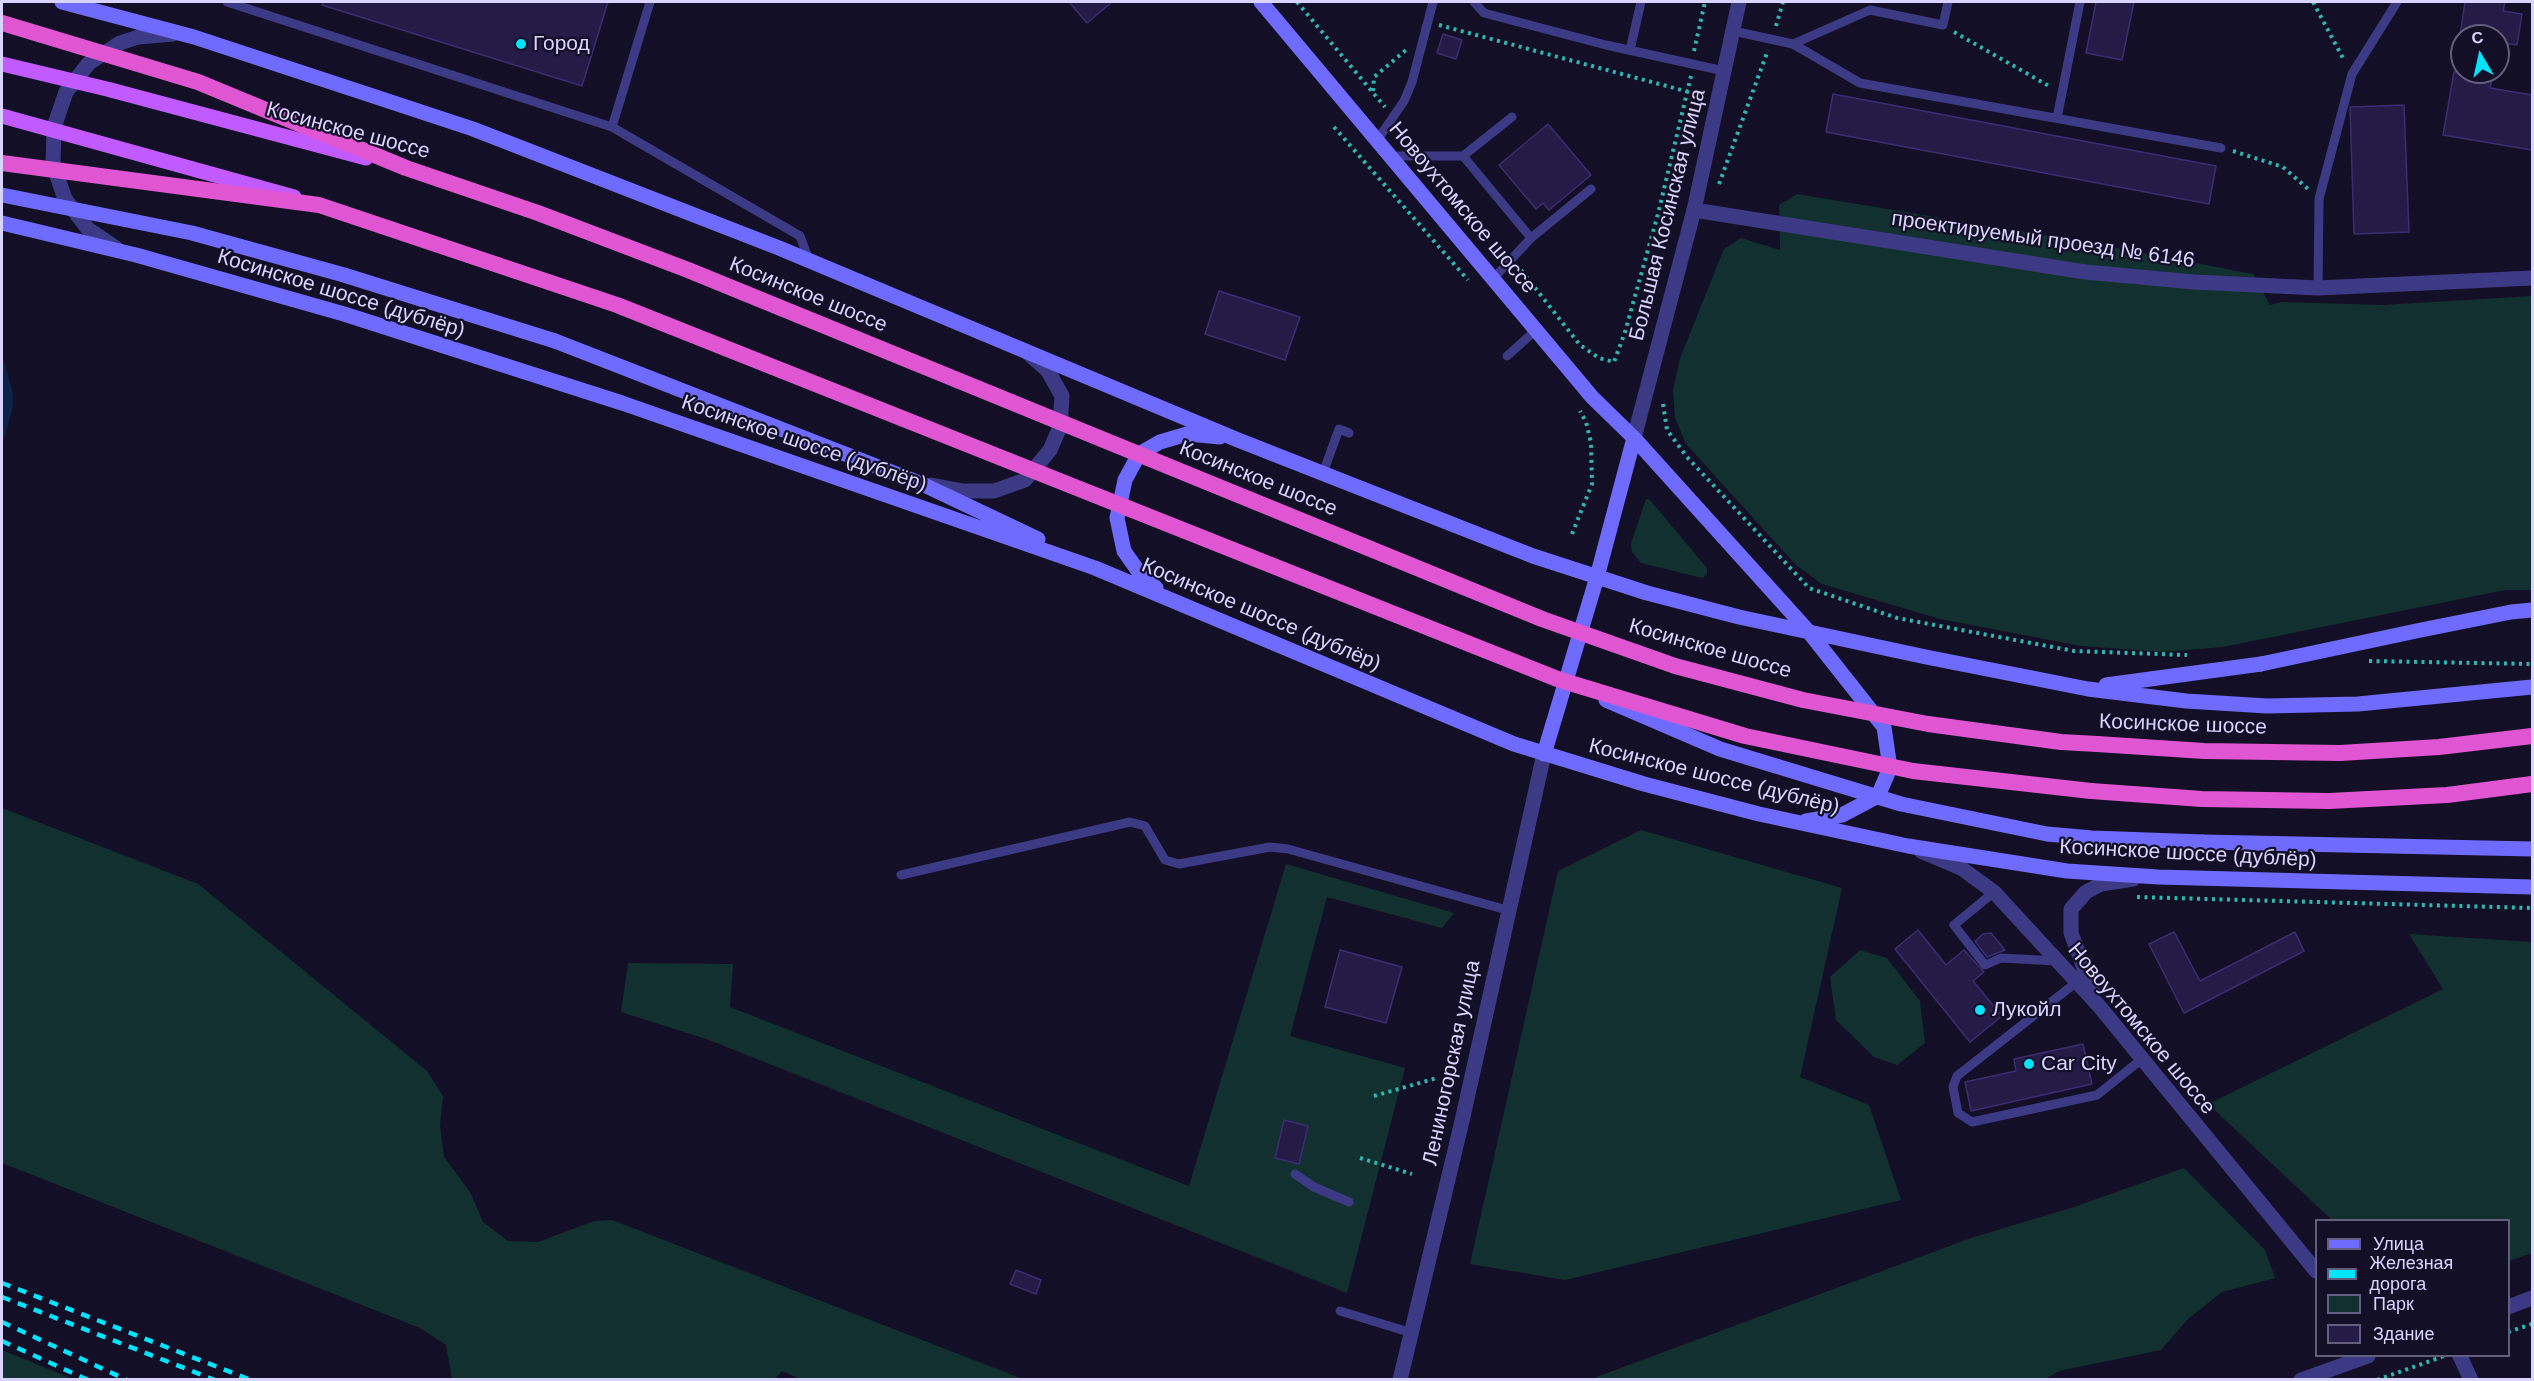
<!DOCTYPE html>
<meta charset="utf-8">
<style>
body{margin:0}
#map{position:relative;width:2534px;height:1381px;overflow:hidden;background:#130f26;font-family:Helvetica,sans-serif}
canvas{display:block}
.frame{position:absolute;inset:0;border:3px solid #d9d4ff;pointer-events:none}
.legend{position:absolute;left:2315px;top:1219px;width:195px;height:138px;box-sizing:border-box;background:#130f26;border:2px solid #625e7d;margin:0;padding:8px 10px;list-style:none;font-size:18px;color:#d9d4ff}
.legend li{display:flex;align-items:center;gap:12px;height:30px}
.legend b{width:30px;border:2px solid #625e7d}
.north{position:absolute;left:2450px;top:24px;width:60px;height:60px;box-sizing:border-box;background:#130f26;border:2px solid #625e7d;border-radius:50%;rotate:351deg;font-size:16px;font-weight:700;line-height:24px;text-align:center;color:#d9d4ff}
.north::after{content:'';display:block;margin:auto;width:21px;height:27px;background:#00e5ff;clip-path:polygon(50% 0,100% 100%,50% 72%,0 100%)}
</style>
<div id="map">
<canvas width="2534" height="1381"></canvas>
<div class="frame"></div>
<ul class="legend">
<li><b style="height:8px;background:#6f6bff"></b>Улица</li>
<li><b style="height:8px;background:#00e5ff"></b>Железная дорога</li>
<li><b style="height:16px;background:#12302f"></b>Парк</li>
<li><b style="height:16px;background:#241b47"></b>Здание</li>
</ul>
<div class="north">С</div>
</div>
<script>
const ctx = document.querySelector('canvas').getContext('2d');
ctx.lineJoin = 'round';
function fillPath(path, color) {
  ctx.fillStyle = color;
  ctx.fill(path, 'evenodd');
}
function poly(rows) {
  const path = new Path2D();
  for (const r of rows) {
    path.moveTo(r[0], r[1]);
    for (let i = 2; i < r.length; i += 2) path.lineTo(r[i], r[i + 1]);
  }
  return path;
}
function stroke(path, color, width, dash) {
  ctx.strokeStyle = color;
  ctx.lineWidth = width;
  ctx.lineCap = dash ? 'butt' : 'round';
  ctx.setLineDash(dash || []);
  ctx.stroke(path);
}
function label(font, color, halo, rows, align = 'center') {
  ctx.font = font + ' Helvetica,sans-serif';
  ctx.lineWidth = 4.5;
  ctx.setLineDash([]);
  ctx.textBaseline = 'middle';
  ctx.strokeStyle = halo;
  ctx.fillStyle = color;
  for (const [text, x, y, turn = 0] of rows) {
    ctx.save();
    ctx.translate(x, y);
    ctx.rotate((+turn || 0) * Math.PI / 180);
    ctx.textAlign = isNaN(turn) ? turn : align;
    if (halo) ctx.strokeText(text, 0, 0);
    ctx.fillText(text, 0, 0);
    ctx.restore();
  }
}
const green = poly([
 [1797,194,2074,240,2253,274,2270,305,2282,302,2382,305,2532,296,2532,590,2505,590,2223,647,2162,652,2081,646,1940,619,1822,584,1796,565,1686,444,1675,418,1673,390,1680,358,1724,249,1741,238,1780,250,1779,205],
 [1646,499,1650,500,1707,568,1707,575,1702,578,1641,563,1632,552,1631,543],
 [2,808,198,884,427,1071,443,1096,440,1126,444,1157,470,1192,483,1222,508,1241,538,1242,594,1221,612,1220,1023,1379,802,1380,782,1371,774,1380,452,1379,446,1345,420,1328,2,1163],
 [1641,830,1842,888,1800,1077,1869,1105,1901,1200,1565,1280,1470,1264,1558,871],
 [1286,864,1454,913,1442,928,1327,897,1290,1036,1405,1068,1347,1293,709,1040,621,1012,628,963,733,964,730,1007,1189,1186],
 [2409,934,2532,942,2532,1253,2509,1261,2508,1220,2332,1220,2208,1104,2443,989],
 [1860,950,1887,958,1920,1001,1925,1043,1897,1065,1874,1057,1836,1020,1830,977],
 [2184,1168,2265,1250,2275,1278,2222,1292,2189,1318,2161,1350,2059,1371,2045,1379,1591,1379,1971,1238,2074,1207],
 [2,1350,73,1379,2,1379]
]);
const water = poly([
 [2,354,13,393,13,407,2,446]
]);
const building = poly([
 [323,2,608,2,582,86,322,5,323,2],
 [1069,2,1112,2,1087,23,1069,2],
 [2096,2,2134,2,2122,60,2086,53,2096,2],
 [2465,2,2505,2,2503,11,2522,14,2517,45,2498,42,2498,36,2460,36,2465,2],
 [1443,34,1462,40,1456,59,1437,53,1443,34],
 [2454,72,2493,72,2490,88,2532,95,2532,150,2443,135,2454,72],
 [1833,94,2216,166,2209,204,1826,132,1833,94],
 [2404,105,2409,232,2354,234,2350,107,2404,105],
 [1548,124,1591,175,1549,210,1543,203,1536,209,1499,165,1548,124],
 [1219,291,1300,317,1285,360,1205,334,1219,291],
 [1918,930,1946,965,1964,950,1984,972,1973,981,2002,1016,1970,1042,1895,949,1918,930],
 [2174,932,2200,981,2295,932,2304,951,2184,1013,2149,944,2174,932],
 [1991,933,2005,950,1987,957,1975,941,1983,934,1991,933],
 [1340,950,1402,967,1386,1023,1325,1007,1340,950],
 [2083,1044,2092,1084,1971,1111,1965,1082,2016,1071,2014,1059,2083,1044],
 [1284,1120,1308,1126,1299,1164,1275,1158,1284,1120],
 [1016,1270,1041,1280,1036,1294,1010,1284,1016,1270]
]);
const path = poly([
 [1297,2,1385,107],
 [2313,2,2344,60],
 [1439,25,1689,92],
 [1776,26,1783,2],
 [1954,32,2049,86],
 [1694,51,1705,2],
 [1373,91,1374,77,1406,50],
 [1334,127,1468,280],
 [2233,151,2283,167,2308,189],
 [1719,184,1768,50],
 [1521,270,1580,345,1599,358,1614,362,1625,332,1658,214,1691,76],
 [1663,404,1667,430,1687,457,1809,588,1897,618,2074,651,2187,655],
 [1572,534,1592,484,1591,443,1586,422,1580,411],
 [2369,661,2532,664],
 [2137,897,2532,908],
 [1374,1096,1437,1078],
 [1360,1158,1412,1174],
 [2508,1332,2532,1324],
 [2377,1380,2444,1356]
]);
const service = poly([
 [227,2,612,127,800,236,809,260],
 [1474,2,1484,13,1606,45,1724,71],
 [1733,31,1793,44,1870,10,1943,25,1948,2],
 [1793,44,1860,83,2221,148],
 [1630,50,1641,2],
 [2057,118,2080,2],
 [612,127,650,2],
 [1378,139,1404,101,1412,82,1433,2],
 [1392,156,1463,156,1512,117],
 [1463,156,1531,238],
 [1493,279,1531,238,1591,189],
 [2318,288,2319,199,2352,74,2397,2],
 [1507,356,1536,330],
 [1323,473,1339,429,1349,433],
 [901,875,1130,822,1145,826,1165,860,1179,864,1270,847,1288,849,1507,910],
 [1994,892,1954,925,1985,965,2001,958,2057,961],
 [2078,981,1957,1076,1953,1087,1958,1113,1972,1122,2097,1095,2142,1059],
 [1295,1174,1314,1187,1349,1202],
 [1340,1311,1412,1333]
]);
const minor = poly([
 [1694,210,2085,272,2194,282,2318,288,2532,278],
 [116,248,88,229,65,199,53,164,54,127,66,92,89,63,120,43,138,37,173,34],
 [931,485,963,491,994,491,1025,480,1050,450,1060,427,1062,396,1048,371,1029,354],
 [2460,1356,2471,1380]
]);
const tertiary = poly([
 [1634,438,1694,210,1739,2],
 [1921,851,1961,868,1994,892,2099,1006,2316,1271],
 [2093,992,2071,933,2071,909,2086,892,2101,884,2133,879],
 [2508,1307,2532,1298],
 [1400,1380,1462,1121,1544,754],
 [2301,1380,2368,1356]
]);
const secondary = poly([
 [62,2,194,37,473,129,779,248,1238,440,1533,556,1647,593,1739,617,1926,657,2088,689,2186,701,2267,706,2358,704,2532,687],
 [1261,2,1592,397,1634,438,1809,632,1884,727,1890,768,1878,796,1842,815,1806,821],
 [2,223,136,255,344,314,622,403,1095,568,1514,744,1644,784,1759,814,1908,846,2067,871,2158,877,2532,887],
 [555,341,922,484,1038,539],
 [1156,588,1141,575,1124,551,1117,518,1125,480,1139,454,1160,442,1187,434,1220,437],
 [2106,685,2261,664],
 [1544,754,1597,577,1634,438],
 [2203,842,2532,849]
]);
const trunk = poly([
 [2097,744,2204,751,2340,753,2439,747,2532,736],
 [2091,791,2202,799,2329,801,2447,795,2532,784]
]);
const rail = poly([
 [2,1283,251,1380],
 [2,1297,215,1380],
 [2,1322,127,1380],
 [2,1341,88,1380]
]);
const secondaryBridge = poly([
 [2,195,192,233,344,275,555,341],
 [2261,664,2421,630,2511,612,2532,610],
 [1606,700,1720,749,1901,804,2047,834,2092,838,2203,842]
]);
const primaryBridge = poly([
 [2,64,107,89,366,158],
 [2,116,294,197]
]);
const trunkBridge = poly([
 [2,23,198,82,406,168,538,213,688,270,1542,619,1675,666,1803,700,1928,724,2061,742,2097,744],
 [2,163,319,205,617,305,1560,680,1745,736,1913,771,2091,791]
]);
const markers = [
 [521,44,6,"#00e5ff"],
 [1980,1010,6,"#00e5ff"],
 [2029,1064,6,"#00e5ff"]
];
const poiNames = [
 ["Город",533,44],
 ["Лукойл",1992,1010],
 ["Car City",2041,1064]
];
const streetNames = [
 ["Косинское шоссе",348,131,15],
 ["Новоухтомское шоссе",1462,208,50],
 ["Большая Косинская улица",1668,215,-76],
 ["проектируемый проезд № 6146",2043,240,8],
 ["Косинское шоссе (дублёр)",341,294,17],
 ["Косинское шоссе",808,295,22],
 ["Косинское шоссе (дублёр)",804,444,19],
 ["Косинское шоссе",1258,479,22],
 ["Косинское шоссе (дублёр)",1261,615,23],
 ["Косинское шоссе",1710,649,16],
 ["Косинское шоссе",2183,725,2],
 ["Косинское шоссе (дублёр)",1714,777,14],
 ["Косинское шоссе (дублёр)",2188,854,3],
 ["Новоухтомское шоссе",2141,1029,50],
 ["Лениногорская улица",1452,1063,-78]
];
fillPath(green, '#12302f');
fillPath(water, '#0c2248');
fillPath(building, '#241b47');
stroke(building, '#3b2d73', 1.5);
stroke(path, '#2fb8b0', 4, [3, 4.5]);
stroke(service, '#3d3a85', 9);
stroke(minor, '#3d3a85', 15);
stroke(tertiary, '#3d3a85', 15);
stroke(secondary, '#6f6bff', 15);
stroke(trunk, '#e055d1', 16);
stroke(rail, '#00e5ff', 4.5, [9, 8]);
stroke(secondaryBridge, '#6f6bff', 15);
stroke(primaryBridge, '#c25bff', 15);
stroke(trunkBridge, '#e055d1', 16);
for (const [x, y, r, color] of markers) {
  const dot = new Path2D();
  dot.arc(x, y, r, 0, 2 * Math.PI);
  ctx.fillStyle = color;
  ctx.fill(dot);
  stroke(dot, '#130f26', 2);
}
label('21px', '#d9d4ff', '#130f26', poiNames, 'left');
label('21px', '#d9d4ff', '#130f26', streetNames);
</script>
